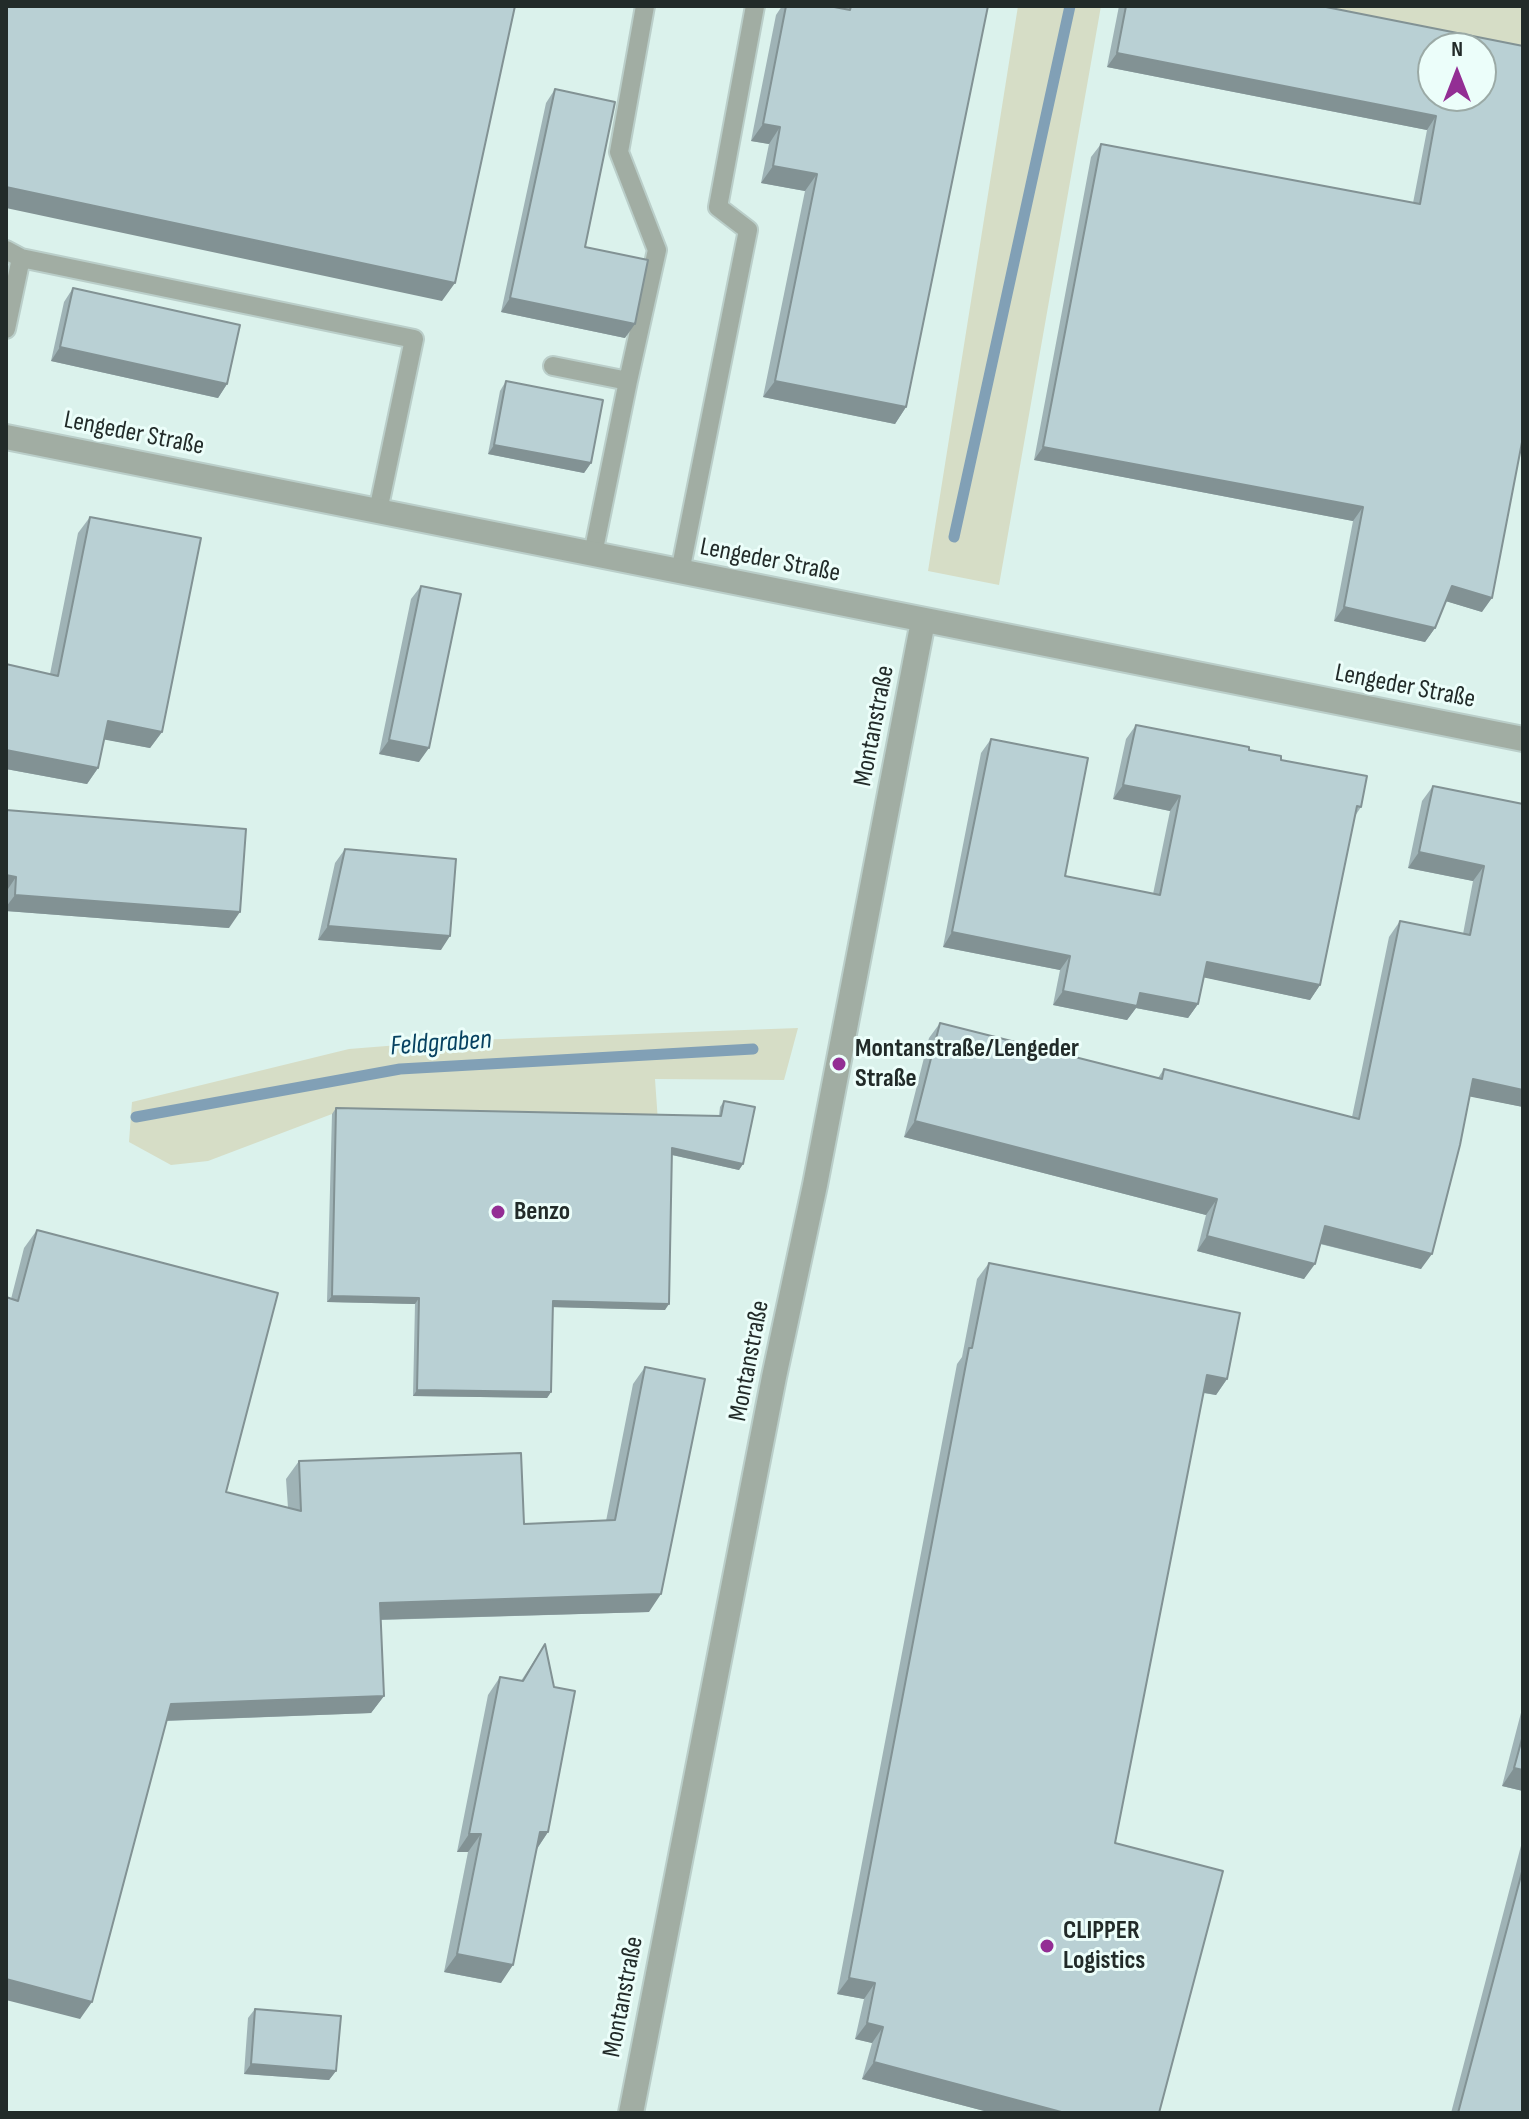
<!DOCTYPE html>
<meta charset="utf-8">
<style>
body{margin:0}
#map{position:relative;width:1529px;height:2119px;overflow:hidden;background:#dbf2ec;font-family:"Sofia Sans Condensed",sans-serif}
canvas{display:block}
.frame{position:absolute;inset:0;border:8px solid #222b29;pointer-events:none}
.north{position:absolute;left:1417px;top:32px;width:80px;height:80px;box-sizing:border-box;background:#ecfefa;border:2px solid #9baaa6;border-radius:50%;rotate:0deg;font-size:22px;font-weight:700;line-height:32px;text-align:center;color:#222b29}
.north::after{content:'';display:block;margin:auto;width:28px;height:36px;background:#932e94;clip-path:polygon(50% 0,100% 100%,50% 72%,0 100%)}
</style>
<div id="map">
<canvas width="1529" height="2119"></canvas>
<div class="frame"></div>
<div class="north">N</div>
</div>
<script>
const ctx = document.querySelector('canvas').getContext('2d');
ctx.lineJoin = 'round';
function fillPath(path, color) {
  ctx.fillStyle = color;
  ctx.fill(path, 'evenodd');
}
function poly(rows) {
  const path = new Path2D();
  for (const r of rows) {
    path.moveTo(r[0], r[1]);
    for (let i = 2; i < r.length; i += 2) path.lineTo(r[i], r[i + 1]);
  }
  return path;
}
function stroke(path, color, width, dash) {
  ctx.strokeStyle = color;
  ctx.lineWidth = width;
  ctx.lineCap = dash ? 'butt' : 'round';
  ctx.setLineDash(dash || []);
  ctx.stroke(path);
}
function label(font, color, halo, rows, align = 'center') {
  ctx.font = font + ' "Sofia Sans Condensed",sans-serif';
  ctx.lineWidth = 6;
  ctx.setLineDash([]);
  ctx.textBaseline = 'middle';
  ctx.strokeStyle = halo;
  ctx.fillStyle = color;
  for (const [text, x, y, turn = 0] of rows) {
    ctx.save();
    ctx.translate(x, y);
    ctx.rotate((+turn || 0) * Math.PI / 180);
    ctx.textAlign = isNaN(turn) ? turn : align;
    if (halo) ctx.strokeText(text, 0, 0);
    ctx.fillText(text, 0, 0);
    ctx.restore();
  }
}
const green = poly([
 [1018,6,1101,6,999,585,928,571],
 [1320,6,1523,6,1523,47],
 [798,1028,784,1080,655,1079,658,1122,332,1114,208,1161,171,1165,129,1142,132,1102,349,1049,449,1041]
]);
const stream = poly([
 [954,537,1070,6],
 [136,1117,400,1069,753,1049]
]);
const service = poly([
 [6,250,21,258,414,339,378,511],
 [6,329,21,258],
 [553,366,628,381,593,554],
 [628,381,657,250,619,152,645,6],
 [680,572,748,230,718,207,755,6]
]);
const minor = poly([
 [6,437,1523,739],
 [631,2113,774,1377,815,1185,923,621]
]);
const wall = poly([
 [782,6,829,6,842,9,843,6,988,6,906,407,895,424,763,397,805,191,761,183,769,144,751,141,776,15],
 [1119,6,1321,6,1523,46,1482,612,1446,601,1435,628,1425,642,1334,621,1353,521,1034,460,1091,157,1101,144,1413,203,1427,130,1107,67],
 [555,89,585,247,625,338,501,312,546,103],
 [73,288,227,384,218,398,51,361,64,302],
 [506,381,591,463,584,473,488,454,500,391],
 [90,517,162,732,150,748,104,739,98,768,87,784,6,769,6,664,50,674,78,533],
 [421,586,419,762,379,754,411,599],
 [1136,725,1249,750,1281,760,1361,807,1355,816,1320,985,1310,1000,1204,977,1198,1004,1188,1018,1136,1008,1127,1020,1053,1005,1060,970,943,947,981,753,991,739,1065,876,1153,894,1170,811,1113,799,1126,739],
 [1433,786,1523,804,1523,1107,1470,1096,1421,1269,1320,1244,1304,1279,1197,1251,1206,1215,904,1137,929,1038,940,1023,1158,1078,1164,1069,1352,1117,1389,937,1400,921,1463,934,1473,881,1408,868,1422,801],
 [6,810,229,928,6,911],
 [345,849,441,950,318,940,335,863],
 [724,1101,743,1164,739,1170,672,1155,665,1310,553,1307,551,1392,547,1398,413,1396,415,1304,327,1302,332,1114,336,1108,719,1116,720,1107],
 [37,1230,226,1492,288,1508,286,1479,299,1461,524,1524,606,1521,633,1384,645,1367,649,1612,381,1620,384,1696,371,1713,166,1721,80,2019,11,1299,24,1248],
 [989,1263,1227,1379,1216,1395,1203,1393,1115,1843,1159,2113,992,2113,862,2079,872,2043,855,2039,864,1999,837,1994,957,1364,962,1357,977,1279],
 [545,1644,548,1832,537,1849,501,1983,444,1972,468,1852,457,1852,488,1695,500,1677,521,1681],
 [1523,1705,1523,1791,1502,1786],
 [1523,1838,1523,2113,1451,2113],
 [255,2009,336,2071,329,2080,244,2074,248,2018]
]);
const shadedWall = poly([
 [1117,53,1436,116,1427,130,1107,67],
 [763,124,780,127,769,144,751,141],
 [773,166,817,174,805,191,761,183],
 [6,187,455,283,442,301,6,208],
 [510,298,635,324,625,338,501,312],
 [60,347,227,384,218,398,51,361],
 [775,381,906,407,895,424,763,397],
 [494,445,591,463,584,473,488,454],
 [1043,447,1363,507,1353,521,1034,460],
 [1452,586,1492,598,1482,612,1442,600],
 [1344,607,1435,628,1425,642,1334,621],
 [108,721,162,732,150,748,96,738],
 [389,740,429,748,419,762,379,754],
 [6,750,98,768,87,784,6,769],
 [1123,785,1180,796,1170,811,1113,799],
 [1419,852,1484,866,1473,881,1408,868],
 [6,875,16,877,6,892],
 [15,895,240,912,229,928,6,911,6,907],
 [328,926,450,936,441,950,318,940],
 [952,932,1070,956,1060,970,943,947],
 [1207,962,1320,985,1310,1000,1197,976],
 [1063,991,1140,993,1198,1004,1188,1018,1136,1008,1127,1020,1053,1005],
 [1473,1079,1523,1090,1523,1107,1462,1095],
 [915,1121,1217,1199,1206,1215,904,1137],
 [672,1148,743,1164,739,1170,668,1154],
 [1325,1226,1432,1254,1421,1269,1314,1242],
 [1207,1236,1315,1264,1304,1279,1197,1251],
 [332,1296,419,1298,415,1304,327,1302],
 [553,1301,669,1304,665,1310,549,1307],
 [1207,1375,1227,1379,1216,1395,1195,1391],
 [417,1390,551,1392,547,1398,413,1396],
 [661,1594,649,1612,368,1620,380,1603],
 [384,1696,371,1713,158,1721,171,1704],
 [1514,1768,1523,1770,1523,1791,1502,1786],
 [540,1832,548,1832,536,1850],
 [469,1834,481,1834,468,1852,457,1852],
 [457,1954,513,1965,501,1983,444,1972],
 [849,1978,875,1983,864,1999,837,1994],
 [6,1979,92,2002,80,2019,6,2000],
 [867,2023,883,2027,872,2043,855,2039],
 [874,2062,1065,2113,992,2113,862,2079],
 [251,2064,336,2071,329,2080,244,2074]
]);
const building = poly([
 [6,6,515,6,455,283,6,187,6,6],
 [786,6,829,6,850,10,851,6,988,6,906,407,775,381,817,174,773,166,780,127,763,124,786,6],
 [1126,6,1321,6,1523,46,1523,437,1492,598,1452,586,1435,628,1344,607,1363,507,1043,447,1101,144,1420,204,1436,116,1117,53,1126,6],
 [1433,48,1481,48,1481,96,1433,96,1433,48],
 [555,89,615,102,585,247,648,260,635,324,510,298,555,89],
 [73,288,240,325,227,384,60,347,73,288],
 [506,381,603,400,591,463,494,445,506,381],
 [90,517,201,538,162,732,108,721,98,768,6,750,6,664,58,676,90,517],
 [421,586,461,594,429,748,389,740,421,586],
 [1136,725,1249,747,1249,750,1281,756,1281,760,1367,776,1361,807,1357,806,1320,985,1207,962,1198,1004,1140,993,1137,1006,1063,991,1070,956,952,932,991,739,1088,758,1065,876,1160,895,1180,796,1123,785,1136,725],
 [1433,786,1523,804,1523,1090,1473,1079,1460,1145,1432,1254,1325,1226,1315,1264,1207,1236,1217,1199,915,1121,940,1023,1162,1079,1164,1069,1359,1119,1400,921,1470,935,1484,866,1419,852,1433,786],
 [6,810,246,829,240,912,15,895,16,877,6,875,6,810],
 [345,849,456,859,450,936,328,926,345,849],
 [724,1101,755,1107,743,1164,672,1148,669,1304,553,1301,551,1392,417,1390,419,1298,332,1296,336,1108,721,1116,724,1101],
 [37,1230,278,1293,226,1492,301,1511,299,1461,521,1453,524,1524,615,1520,645,1367,705,1379,661,1594,380,1603,384,1696,171,1704,92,2002,6,1979,6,1297,18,1301,37,1230],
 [989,1263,1240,1313,1227,1379,1207,1375,1115,1843,1223,1871,1159,2113,1065,2113,874,2062,883,2027,867,2023,875,1983,849,1978,969,1348,972,1348,989,1263],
 [545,1644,554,1687,575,1691,548,1832,540,1832,513,1965,457,1954,481,1834,469,1834,500,1677,523,1681,545,1644],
 [1523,1735,1523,1770,1514,1768,1523,1735],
 [1523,1868,1523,2113,1458,2113,1523,1868],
 [255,2009,341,2016,336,2071,251,2064,255,2009]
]);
const markers = [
 [839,1064,8,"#932e94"],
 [498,1212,8,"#932e94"],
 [1047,1946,8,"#932e94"]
];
const streetNames = [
 ["Lengeder Straße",134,434,11],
 ["Lengeder Straße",770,561,11],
 ["Lengeder Straße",1405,687,11],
 ["Montanstraße",875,726,-79],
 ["Montanstraße",750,1361,-79],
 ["Montanstraße",624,1997,-79]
];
const poiNames = [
 ["Montanstraße/Lengeder",855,1049],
 ["Straße",855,1079],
 ["Benzo",514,1212],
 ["CLIPPER",1063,1931],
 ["Logistics",1063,1961]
];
const waterNames = [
 ["Feldgraben",441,1044,-4]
];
fillPath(green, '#d6ddc6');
stroke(stream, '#81a0b6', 11);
stroke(service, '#bacec9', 22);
stroke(minor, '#bacec9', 28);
stroke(service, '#a1ada3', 18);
stroke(minor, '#a1ada3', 24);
fillPath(wall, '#9fb3b6');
fillPath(shadedWall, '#829294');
fillPath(building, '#b9d0d4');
stroke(building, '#829294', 2);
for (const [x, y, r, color] of markers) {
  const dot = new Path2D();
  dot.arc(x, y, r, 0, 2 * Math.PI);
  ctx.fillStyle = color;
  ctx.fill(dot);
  stroke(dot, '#ecfefa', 3);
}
label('26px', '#222b29', '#ecfefa', streetNames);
label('bold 26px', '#222b29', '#ecfefa', poiNames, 'left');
label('italic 28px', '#074261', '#ecfefa', waterNames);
</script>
